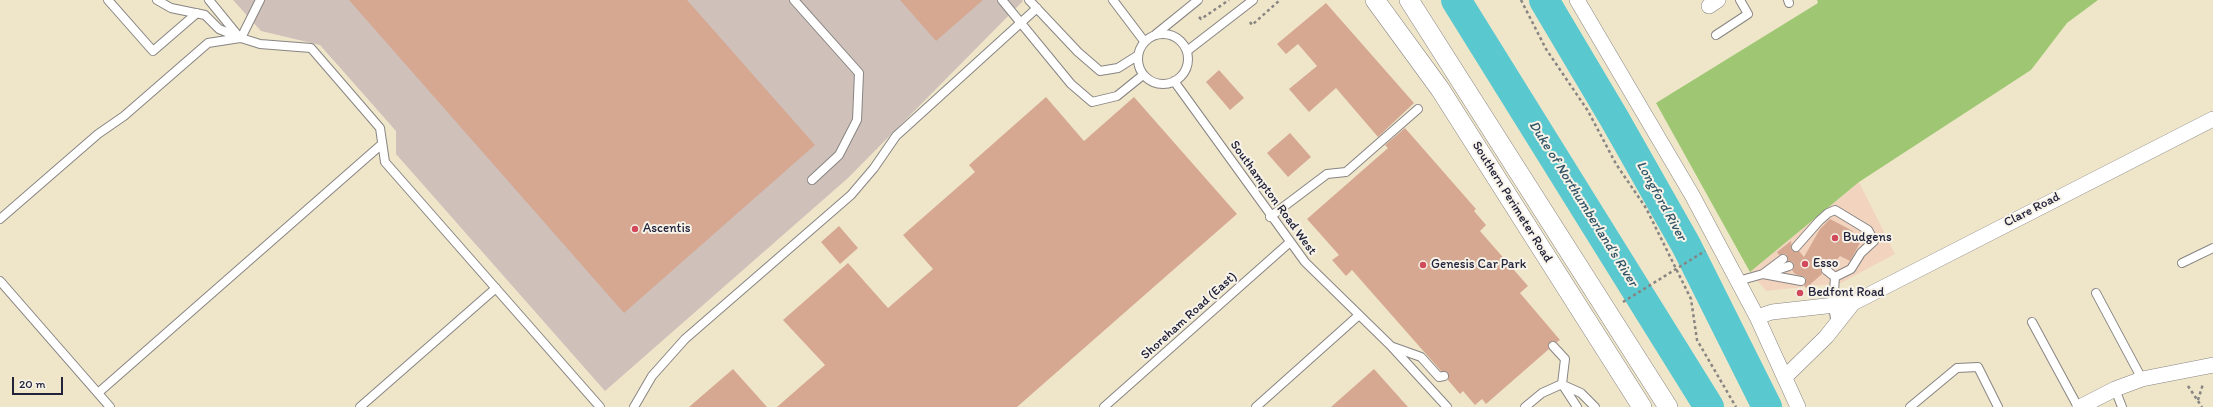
<!DOCTYPE html>
<style>
body{margin:0}
#map{position:relative;width:2213px;height:407px;overflow:hidden;background:#efe6ca;font-family:Itim,sans-serif}
canvas{display:block}
.scale{position:absolute;left:12px;top:377px;width:51px;height:18px;box-sizing:border-box;border:2px solid #22223b;border-top:0;padding-left:5px;font-size:12px;line-height:14px;white-space:nowrap;color:#22223b;-webkit-text-stroke:3px #f7f3e8;paint-order:stroke}
</style>
<div id="map">
<canvas width="2213" height="407"></canvas>
<div class="scale">20 m</div>
</div>
<script>
const ctx = document.querySelector('canvas').getContext('2d');
ctx.lineJoin = 'round';
function fillPath(path, color) {
  ctx.fillStyle = color;
  ctx.fill(path, 'evenodd');
}
function poly(rows) {
  const path = new Path2D();
  for (const r of rows) {
    if (r.length === 3) {
      path.moveTo(r[0] + r[2], r[1]);
      path.arc(r[0], r[1], r[2], 0, 2 * Math.PI);
      continue;
    }
    path.moveTo(r[0], r[1]);
    for (let i = 2; i < r.length; i += 2) path.lineTo(r[i], r[i + 1]);
  }
  return path;
}
function stroke(path, color, width, dash) {
  ctx.strokeStyle = color;
  ctx.lineWidth = width;
  ctx.lineCap = dash ? 'butt' : 'round';
  ctx.setLineDash(dash || []);
  ctx.stroke(path);
}
function label(font, color, halo, rows, align = 'center') {
  ctx.font = font + ' Itim,sans-serif';
  ctx.lineWidth = 4;
  ctx.setLineDash([]);
  ctx.textBaseline = 'middle';
  ctx.strokeStyle = halo;
  ctx.fillStyle = color;
  for (const [text, x, y, turn = 0] of rows) {
    ctx.save();
    ctx.translate(x, y);
    ctx.rotate((+turn || 0) * Math.PI / 180);
    ctx.textAlign = isNaN(turn) ? turn : align;
    if (halo) ctx.strokeText(text, 0, 0);
    ctx.fillText(text, 0, 0);
    ctx.restore();
  }
}
const built = poly([
 [1859,182,1895,254,1841,283,1766,291,1750,272]
]);
const industrial = poly([
 [233,0,1022,0,1023,1,848,178,605,391,396,154,396,131,320,45,261,31]
]);
const green = poly([
 [1817,0,2098,0,2067,23,2031,70,1859,182,1750,272,1656,103,1818,3]
]);
const river = poly([
 [1456,0,1709,407],
 [1544,0,1614,118,1686,245,1767,407]
]);
const building = poly([
 [349,0,687,0,815,145,624,313],
 [900,0,983,0,936,41],
 [1326,3,1414,103,1378,137,1336,88,1309,112,1289,89,1317,66,1298,44,1286,54,1277,44],
 [1219,70,1244,98,1230,110,1206,82],
 [1046,97,1084,141,1134,97,1237,214,1017,407,777,407,825,365,783,320,848,263,888,308,933,269,903,235,975,172,969,165],
 [1405,128,1476,209,1474,211,1486,225,1480,231,1528,286,1520,293,1560,340,1557,342,1550,342,1548,345,1549,349,1486,404,1482,399,1475,405,1463,391,1460,394,1448,380,1448,373,1441,371,1352,270,1346,276,1332,260,1339,255,1307,219,1388,148,1385,145],
 [1290,133,1311,157,1288,177,1267,153],
 [1830,219,1853,231,1850,235,1861,241,1850,261,1840,256,1831,267,1824,265,1821,269,1822,274,1806,288,1804,285,1806,282,1805,277,1795,274,1792,270,1794,267,1793,262,1788,261,1786,254,1779,255,1777,252,1791,241,1792,251,1799,251,1804,257,1820,229],
 [839,226,858,248,840,264,821,242],
 [733,369,767,407,689,407],
 [1374,369,1408,407,1331,407]
]);
const path = poly([
 [1521,0,1546,49,1588,111,1616,164,1646,208,1691,299,1697,340,1736,407],
 [1199,17,1201,19,1229,0],
 [1250,22,1252,25,1280,0],
 [1623,302,1705,251],
 [2188,386,2202,407],
 [2198,400,2203,384]
]);
const service = poly([
 [108,0,153,51,197,13],
 [157,0,171,8,205,15,219,29,241,38,260,44,311,48,380,128,385,162,600,407],
 [209,0,240,38],
 [794,0,859,73,857,120,839,155,812,180],
 [1002,0,1071,84,1092,102,1117,96,1143,75],
 [1029,0,1078,52,1100,71,1118,68,1137,56],
 [1113,0,1144,41],
 [1788,0,1789,3],
 [1163,59,25],
 [1156,34,1198,0],
 [1716,35,1748,14,1740,0],
 [241,38,260,0],
 [1187,51,1253,0],
 [1174,81,1305,262,1392,347,1447,407],
 [1270,217,1327,174,1346,172,1418,109],
 [0,219,98,134,124,116,208,43,240,38],
 [1796,247,1819,221,1828,213,1835,210,1868,230,1874,241,1861,253,1851,269,1835,277,1833,306,1836,325],
 [2182,263,2213,248],
 [1826,270,1835,277],
 [1768,273,1789,266],
 [1763,274,1801,281],
 [0,281,110,407],
 [1738,281,1763,274,1783,259],
 [2096,293,2142,379],
 [2032,322,2078,407],
 [1553,346,1565,359,1562,384,1577,407],
 [1393,347,1421,357,1439,377,1444,376],
 [1563,385,1581,393,1595,407],
 [2115,389,2122,407],
 [98,393,382,144],
 [360,407,496,288],
 [634,407,652,376,685,339,851,195,874,168,896,136,1037,8],
 [1104,407,1289,243],
 [1256,407,1359,315],
 [1525,407,1542,393,1562,384],
 [1910,407,1957,368,1978,367,1998,407]
]);
const minor = poly([
 [1577,0,1692,195,1757,317,1798,407],
 [1709,6,1718,0],
 [1757,317,1772,312,1853,303,2213,119],
 [1785,377,1826,337,1853,303],
 [2080,407,2115,389,2142,379,2213,365]
]);
const tertiary = poly([
 [1375,0,1440,89,1642,407],
 [1409,0,1668,407]
]);
const markers = [
 [635,229,4,"#d1495b"],
 [1835,238,4,"#d1495b"],
 [1805,264,4,"#d1495b"],
 [1423,265,4,"#d1495b"],
 [1800,293,4,"#d1495b"]
];
const streetNames = [
 ["Southampton Road West",1273,198,54],
 ["Southern Perimeter Road",1512,202,58],
 ["Clare Road",2032,210,-27],
 ["Shoreham Road (East)",1189,316,-42]
];
const poiNames = [
 ["Ascentis",643,229],
 ["Budgens",1843,238],
 ["Esso",1813,264],
 ["Genesis Car Park",1431,265],
 ["Bedfont Road",1808,293]
];
const waterNames = [
 ["Longford River",1661,201,61],
 ["Duke of Northumberland's River",1583,204,58]
];
fillPath(built, '#f2d4be');
fillPath(industrial, '#cfc0ba');
fillPath(green, '#9fc773');
stroke(river, '#5ac8cf', 30);
fillPath(building, '#d6a892');
stroke(service, '#888482', 10);
stroke(minor, '#888482', 16);
stroke(tertiary, '#888482', 20);
stroke(path, '#888482', 2.5, [3, 3]);
stroke(service, '#fff', 8);
stroke(minor, '#fff', 15);
stroke(tertiary, '#fff', 19);
for (const [x, y, r, color] of markers) {
  const dot = new Path2D();
  dot.arc(x, y, r, 0, 2 * Math.PI);
  ctx.fillStyle = color;
  ctx.fill(dot);
  stroke(dot, '#f7f3e8', 1.5);
}
label('13px', '#22223b', '#f7f3e8', streetNames);
label('13px', '#22223b', '#f7f3e8', poiNames, 'left');
label('italic 14px', '#335467', '#f7f3e8', waterNames);
</script>
